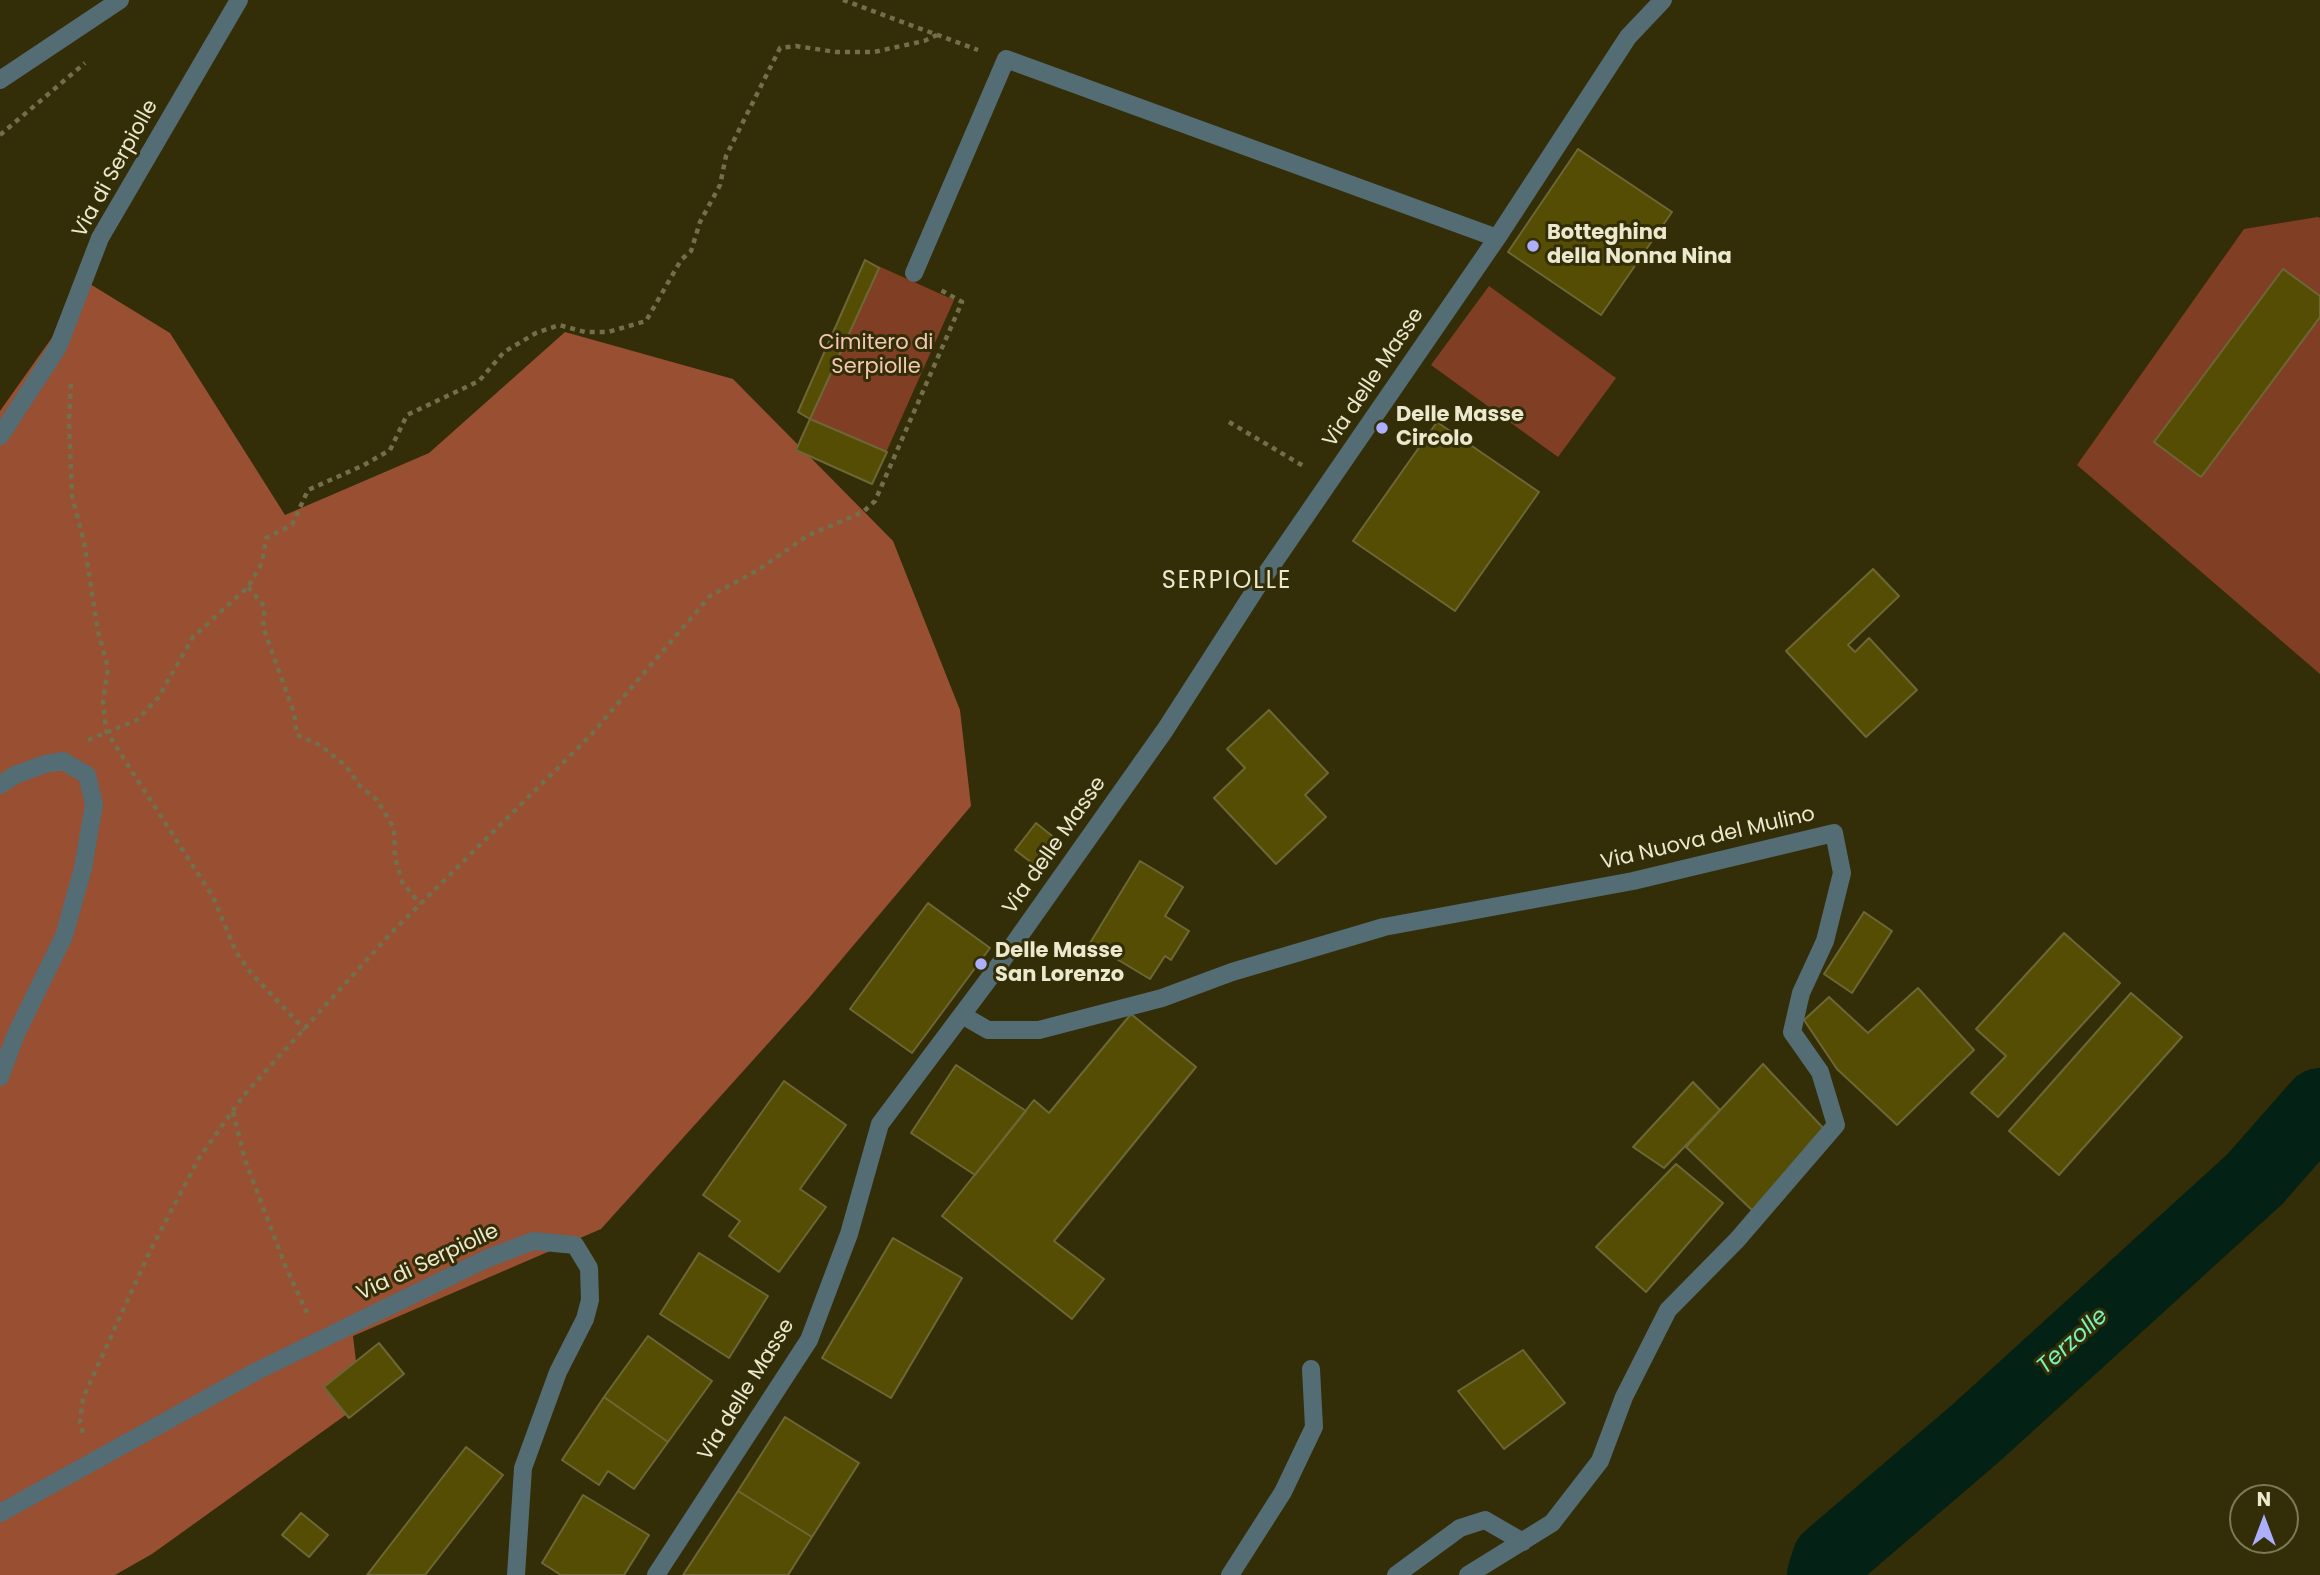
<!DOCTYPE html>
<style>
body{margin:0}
#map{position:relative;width:2320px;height:1575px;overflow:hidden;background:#332e07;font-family:Poppins,sans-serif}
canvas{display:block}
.north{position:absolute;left:2229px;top:1484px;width:70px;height:70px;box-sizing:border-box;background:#332e07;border:2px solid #7d7857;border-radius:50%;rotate:0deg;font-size:19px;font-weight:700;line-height:28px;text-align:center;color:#ebe8ce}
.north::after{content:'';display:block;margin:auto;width:24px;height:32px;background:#acaffb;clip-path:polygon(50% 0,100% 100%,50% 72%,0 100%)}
</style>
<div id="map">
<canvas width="2320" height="1575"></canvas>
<div class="north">N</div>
</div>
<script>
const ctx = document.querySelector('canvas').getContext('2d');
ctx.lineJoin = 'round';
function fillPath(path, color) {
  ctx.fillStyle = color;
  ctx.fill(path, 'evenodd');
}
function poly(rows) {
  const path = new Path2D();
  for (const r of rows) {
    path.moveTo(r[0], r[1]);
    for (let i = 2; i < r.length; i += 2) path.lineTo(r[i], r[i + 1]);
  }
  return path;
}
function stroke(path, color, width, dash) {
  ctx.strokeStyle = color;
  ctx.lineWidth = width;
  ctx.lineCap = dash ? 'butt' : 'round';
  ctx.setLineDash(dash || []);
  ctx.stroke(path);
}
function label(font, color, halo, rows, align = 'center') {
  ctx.font = font + ' Poppins,sans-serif';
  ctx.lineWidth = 6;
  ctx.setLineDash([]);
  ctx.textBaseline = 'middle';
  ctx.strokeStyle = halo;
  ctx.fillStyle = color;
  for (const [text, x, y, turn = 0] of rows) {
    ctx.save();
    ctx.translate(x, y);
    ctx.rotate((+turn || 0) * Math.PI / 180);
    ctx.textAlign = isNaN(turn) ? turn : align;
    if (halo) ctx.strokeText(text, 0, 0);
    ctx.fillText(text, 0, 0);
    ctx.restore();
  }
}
const green = poly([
 [2318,217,2320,218,2320,674,2077,465,2244,229],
 [865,260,954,300,872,484,796,450,810,419,798,412],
 [1489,286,1616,378,1558,457,1431,365]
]);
const forest = poly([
 [90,284,170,333,285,515,429,453,565,332,733,379,893,541,960,710,971,806,809,998,601,1229,353,1336,361,1404,152,1554,115,1575,0,1575,0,411]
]);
const river = poly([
 [1824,1575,1829,1559,1976,1433,2255,1179,2320,1105]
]);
const building = poly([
 [1578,149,1672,212,1601,315,1508,252,1578,149],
 [865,260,879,268,810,419,798,412,865,260],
 [2283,269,2320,296,2320,317,2201,477,2154,442,2283,269],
 [810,419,887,452,872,484,796,450,810,419],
 [1437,422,1539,492,1455,611,1353,541,1437,422],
 [1873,569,1899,596,1848,645,1855,652,1869,638,1917,690,1866,737,1786,651,1873,569],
 [1269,710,1328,773,1305,795,1326,817,1276,864,1214,798,1245,768,1227,749,1269,710],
 [1036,823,1056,839,1036,866,1015,850,1036,823],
 [1140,861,1183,887,1165,916,1189,931,1171,960,1165,956,1150,979,1090,943,1140,861],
 [928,903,990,948,912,1053,850,1009,928,903],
 [1864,912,1892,931,1852,993,1824,974,1864,912],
 [2064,933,2120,983,1998,1117,1971,1093,2006,1056,1976,1029,2064,933],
 [1918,988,1974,1050,1897,1125,1837,1069,1804,1020,1829,997,1868,1033,1918,988],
 [2131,993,2182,1037,2059,1175,2009,1131,2131,993],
 [1131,1014,1196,1067,1054,1241,1104,1279,1072,1319,942,1216,1034,1100,1049,1113,1131,1014],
 [1763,1064,1824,1129,1754,1212,1686,1147,1763,1064],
 [956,1065,1026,1111,975,1175,911,1133,956,1065],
 [784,1081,846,1125,800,1189,826,1207,779,1272,729,1236,740,1221,703,1195,784,1081],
 [1693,1082,1720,1110,1664,1168,1633,1147,1693,1082],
 [1676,1164,1723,1203,1646,1292,1596,1247,1676,1164],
 [893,1238,962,1278,891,1398,822,1358,893,1238],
 [699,1253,768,1296,729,1358,660,1314,699,1253],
 [648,1336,712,1381,668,1442,604,1397,648,1336],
 [379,1343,404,1374,349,1418,324,1387,379,1343],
 [1523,1350,1565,1403,1504,1449,1458,1391,1523,1350],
 [604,1397,668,1442,634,1489,608,1471,599,1485,562,1460,604,1397],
 [785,1417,859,1463,812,1537,738,1491,785,1417],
 [466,1447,503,1475,425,1575,367,1575,466,1447],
 [738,1491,812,1537,788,1575,683,1575,738,1491],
 [583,1495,649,1535,624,1575,561,1575,542,1563,583,1495],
 [301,1513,328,1535,309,1557,282,1535,301,1513]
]);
const path = poly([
 [843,0,978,50],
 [0,135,85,63],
 [71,384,69,421,72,496,84,542,98,632,108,668,103,701,106,731,213,897,236,952,251,973,305,1030],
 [1229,422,1305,467],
 [248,587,265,607,263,627,294,713,297,735,320,745,346,766,360,786,377,800,394,828,395,857,402,882,420,904],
 [88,740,137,720,158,698,193,637,248,587,262,563,266,538,292,525,308,490,364,465,390,450,407,415,479,381,504,352,536,333,559,325,585,332,608,332,646,321,681,260,691,251,700,222,720,185,726,156,780,48,796,46,836,52,874,52,924,41,937,35],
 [233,1112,245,1160,285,1265,307,1313],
 [83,1433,80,1422,83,1398,150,1251,199,1158,244,1095,392,932,590,736,710,596,758,570,807,536,863,512,875,501,962,302,939,289]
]);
const minor = poly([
 [0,80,120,0],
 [914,273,1006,59,1497,238],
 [0,436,58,347,100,238,239,0],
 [0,785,15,775,45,764,63,761,87,775,94,804,83,868,64,936,16,1034,0,1077],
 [962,1015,988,1030,1039,1030,1162,998,1232,972,1384,927,1633,881,1834,833,1842,873,1825,941,1801,993,1792,1032,1820,1072,1836,1125,1737,1240,1668,1310,1624,1397,1600,1461,1552,1523,1468,1575],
 [0,1513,255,1372,486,1259,533,1241,575,1245,589,1268,590,1300,585,1319,558,1372,523,1468,516,1575],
 [656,1575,809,1340,849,1234,880,1124,994,972,1165,730,1257,587,1497,238,1628,37,1663,0],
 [1230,1575,1283,1492,1314,1427,1311,1369],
 [1396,1575,1460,1528,1485,1520,1523,1542]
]);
const markers = [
 [1533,246,7,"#acaffb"],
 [1382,428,7,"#acaffb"],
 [981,964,7,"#acaffb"]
];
const streetNames = [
 ["Via di Serpiolle",116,169,-61],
 ["Via delle Masse",1374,378,-56],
 ["Via Nuova del Mulino",1708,839,-13],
 ["Via delle Masse",1055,846,-55],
 ["Via di Serpiolle",428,1263,-25],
 ["Via delle Masse",747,1390,-58]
];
const poiNames = [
 ["Botteghina",1547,234],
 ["della Nonna Nina",1547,258],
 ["Delle Masse",1396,416],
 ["Circolo",1396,440],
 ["Delle Masse",995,952],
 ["San Lorenzo",995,976]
];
const parkNames = [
 ["Cimitero di",876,344],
 ["Serpiolle",876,368]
];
const waterNames = [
 ["Terzolle",2073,1342,-42]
];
const quarterNames = [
 ["SERPIOLLE",1227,582]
];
fillPath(green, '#803f25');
fillPath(forest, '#984f32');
stroke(river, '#042115', 74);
fillPath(building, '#554d04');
stroke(building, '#6d6736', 2);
stroke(path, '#736e4c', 4.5, [5, 5]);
stroke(minor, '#546c74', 18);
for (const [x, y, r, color] of markers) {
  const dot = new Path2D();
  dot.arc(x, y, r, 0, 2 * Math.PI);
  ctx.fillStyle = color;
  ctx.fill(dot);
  stroke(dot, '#332e07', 2.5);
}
label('21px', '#ebe8ce', '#332e07', streetNames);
label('bold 21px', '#ebe8ce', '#332e07', poiNames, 'left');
label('21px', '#f3c8b7', '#332e07', parkNames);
label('italic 23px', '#78f2bb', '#332e07', waterNames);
ctx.letterSpacing = '2px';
label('24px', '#ebe8ce', '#332e07', quarterNames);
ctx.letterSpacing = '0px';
</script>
